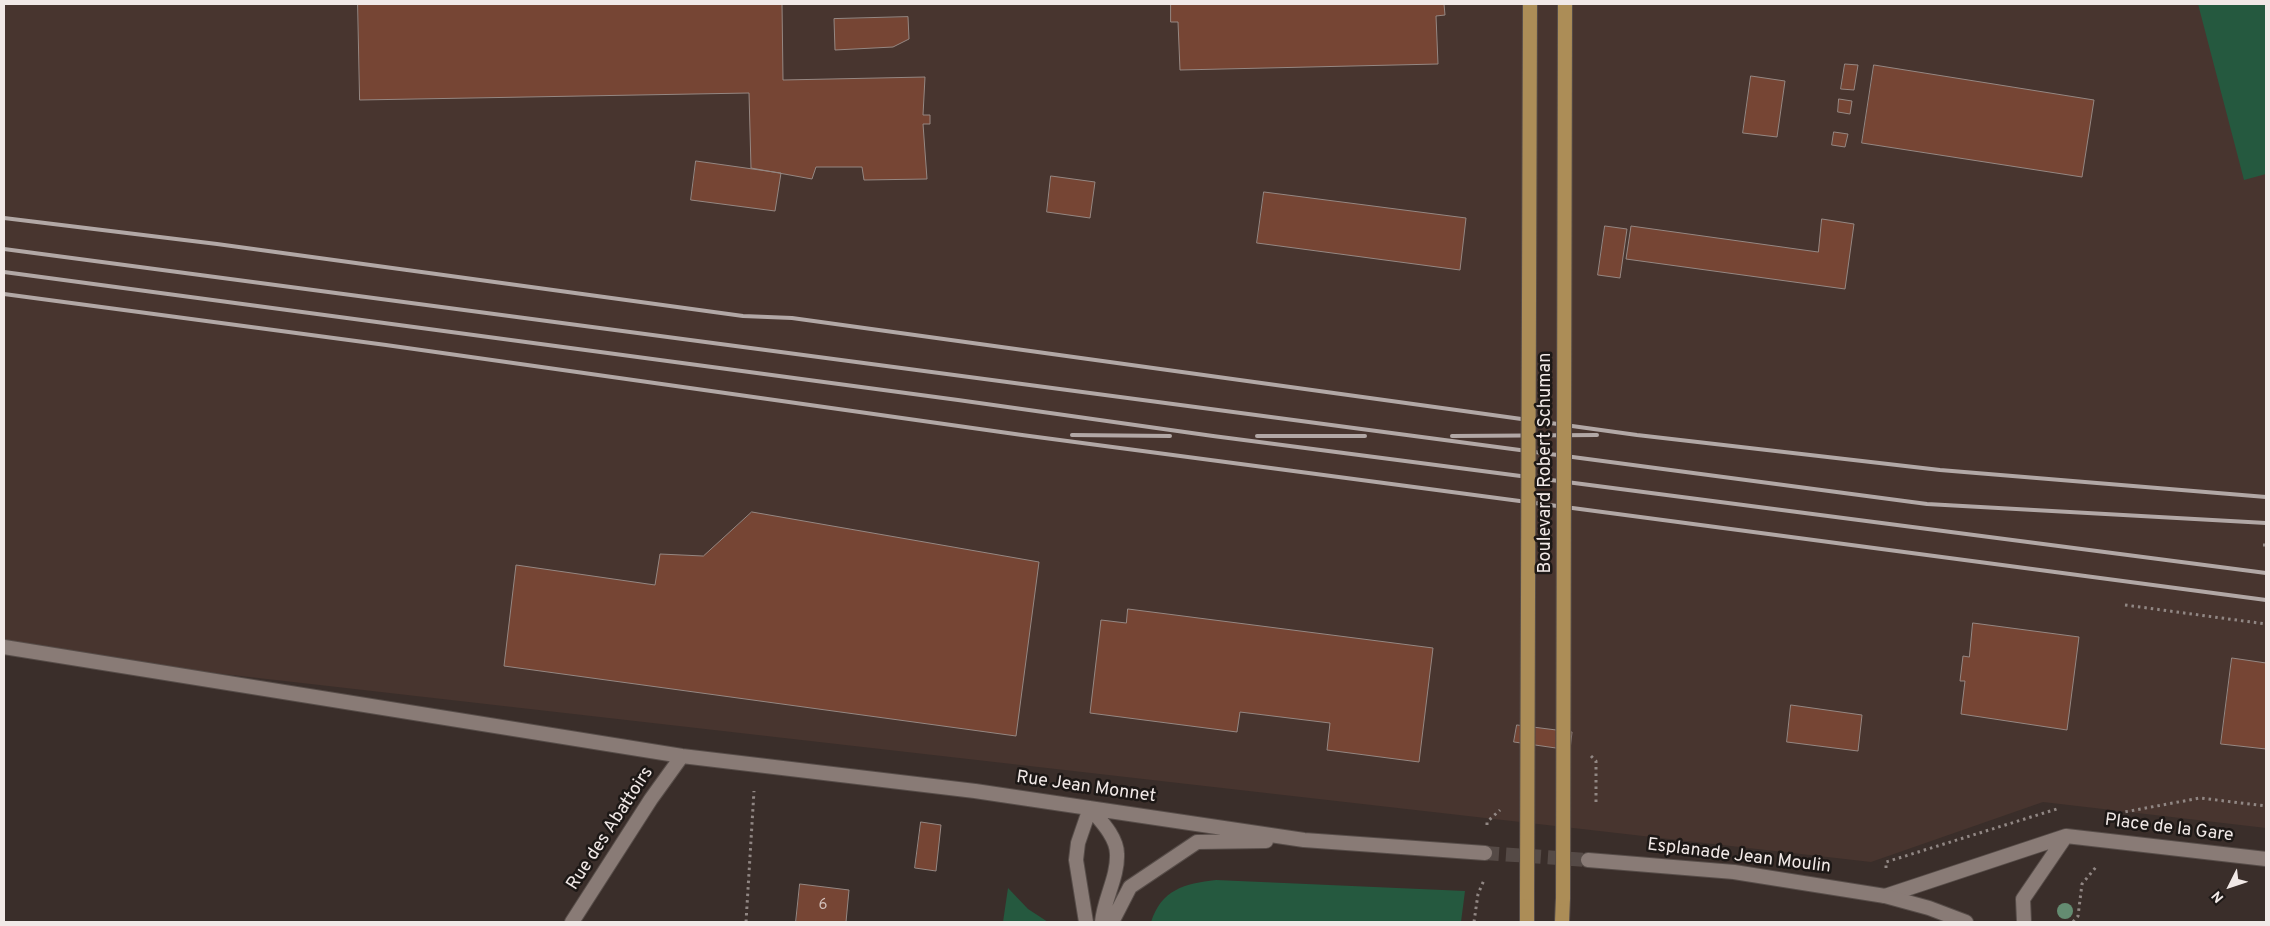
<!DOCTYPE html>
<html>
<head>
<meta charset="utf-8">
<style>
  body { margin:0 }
  #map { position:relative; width:2270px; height:926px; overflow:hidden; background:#3a2e2a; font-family:Overpass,sans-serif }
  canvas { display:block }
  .frame { position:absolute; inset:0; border:5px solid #f1e9e7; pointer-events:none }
  .north { position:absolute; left:2205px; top:861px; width:50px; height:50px; -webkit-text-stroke:4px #1d1816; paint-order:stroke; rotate:229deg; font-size:14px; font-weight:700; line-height:20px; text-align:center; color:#f1e9e7 }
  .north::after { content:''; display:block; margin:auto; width:18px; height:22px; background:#f1e9e7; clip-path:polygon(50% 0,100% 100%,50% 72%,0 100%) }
</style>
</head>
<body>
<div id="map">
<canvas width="2270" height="926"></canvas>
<div class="frame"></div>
<div class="north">N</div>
</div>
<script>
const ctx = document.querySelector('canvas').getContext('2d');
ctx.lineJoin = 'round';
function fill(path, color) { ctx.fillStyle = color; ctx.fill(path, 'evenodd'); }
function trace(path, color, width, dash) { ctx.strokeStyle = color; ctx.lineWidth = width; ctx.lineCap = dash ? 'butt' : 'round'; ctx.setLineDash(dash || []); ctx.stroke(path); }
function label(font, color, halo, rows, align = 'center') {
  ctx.font = font + ' Overpass,sans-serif'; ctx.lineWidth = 5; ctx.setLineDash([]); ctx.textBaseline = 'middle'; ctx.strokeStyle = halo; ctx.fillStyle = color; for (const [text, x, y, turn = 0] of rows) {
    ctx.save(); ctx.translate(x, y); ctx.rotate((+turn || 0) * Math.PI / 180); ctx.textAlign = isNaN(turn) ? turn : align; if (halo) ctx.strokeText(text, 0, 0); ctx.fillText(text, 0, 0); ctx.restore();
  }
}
const built = new Path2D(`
  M4 4H2266V828L2043 802 1871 862 4 649Z`);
const green = new Path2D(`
  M2198 4H2266V174L2244 180Z
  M1216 880 1465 891 1461 922H1151C1162 889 1184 884 1216 880Z
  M1008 888 1028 909 1048 922H1003Z`);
const building = new Path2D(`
  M358 4H782L783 80 925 77 923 115H930V124H923L927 179 864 180 862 167H816L812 179 751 168 749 93 360 100Z
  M1171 4H1444L1445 15 1436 16 1438 64 1180 70 1178 22H1171Z
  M908 17 909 39 893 47 835 50 834 19Z
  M1845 64 1858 65 1854 90 1841 89Z
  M1874 65 2094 100 2082 177 1862 143Z
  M1751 76 1785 81 1777 137 1743 133Z
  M1839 99 1852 101 1850 114 1838 112Z
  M1834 132 1848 134 1845 147 1832 145Z
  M696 161 781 173 775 211 691 200Z
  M1051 176 1095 182 1090 218 1047 212Z
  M1264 192 1466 218 1460 270 1257 243Z
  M1822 219 1854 224 1845 289 1626 259 1631 226 1818 252Z
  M1605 226 1627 229 1620 278 1598 275Z
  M752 512 1039 562 1016 736 504 666 516 565 655 585 660 554 703 556Z
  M1128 609 1433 648 1419 762 1327 750 1330 723 1240 712 1237 732 1090 713 1101 620 1126 623Z
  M1973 623 2079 637 2067 730 1961 714 1965 681H1960L1963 656 1969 657Z
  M2232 658 2266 663V749L2221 744Z
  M1791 705 1862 715 1858 751 1787 742Z
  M1517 725 1572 732 1570 750 1514 742Z
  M921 822 941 825 936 871 915 868Z
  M800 884 849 890 846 922H796Z`);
const minorTunnel = new Path2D(`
  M1485 853 1588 860`);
const path = new Path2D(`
  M2263 545H2266
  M2125 605 2266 624
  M1591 756 1596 761V806
  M2119 813 2200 798 2266 806
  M1487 825V822L1500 810
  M1886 868V862L2060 808
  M746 922 754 791
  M1474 922 1478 894 1484 880
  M2073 922 2078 916 2082 884 2096 867`);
const service = new Path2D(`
  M1885 896 2066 836 2266 859
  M2024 922 2023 899 2066 836`);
const minor = new Path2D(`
  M4 647 682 756 975 791 1304 840 1485 853
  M1090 808C1100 820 1117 837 1117 854 1118 877 1104 899 1102 922
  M1588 860 1734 872 1885 896 1929 908 1966 922
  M572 922 651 799 682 756
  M1086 922 1076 860 1078 843 1090 808
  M1112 922 1130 887 1197 842 1266 841`);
const primary = new Path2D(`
  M1527 893V922
  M1562 922 1563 898`);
const rail = new Path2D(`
  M4 218 217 244 743 316 792 318 1637 435 1940 470 2266 497
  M4 249 1927 504 2266 523
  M4 272 958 400 1213 436 2266 573
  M4 294 386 345 1022 435 2266 600
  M1072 435 1170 436
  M1257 436H1365
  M1452 436 1597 435`);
const primaryBridge = new Path2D(`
  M1527 893 1530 4
  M1563 898 1565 4`);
const trees = [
  [2065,911]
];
const numberNames = [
  ["6",823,906]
];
const streetNames = [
  ["Boulevard Robert Schuman",1546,463,-90],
  ["Rue Jean Monnet",1086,788,8],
  ["Rue des Abattoirs",611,829,-57],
  ["Place de la Gare",2169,829,7],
  ["Esplanade Jean Moulin",1739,857,7]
];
fill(built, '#48352f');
fill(green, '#25593f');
fill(building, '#764534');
trace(building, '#958782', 1);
trace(minorTunnel, '#554a46', 14, [14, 7]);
trace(service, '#574d49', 16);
trace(minor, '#574d49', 16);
trace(primary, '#574d49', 16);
trace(path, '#918784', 3, [2.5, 4]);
trace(service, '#897b76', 14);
trace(minor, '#897b76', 14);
trace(primary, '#ac8d57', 14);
trace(rail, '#b2a8a6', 4);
trace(primaryBridge, '#574d49', 16, []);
trace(primaryBridge, '#ac8d57', 14);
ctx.fillStyle = '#648c71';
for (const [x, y] of trees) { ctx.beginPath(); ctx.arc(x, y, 8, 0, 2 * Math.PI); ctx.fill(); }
label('15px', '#d2c0ba', null, numberNames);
label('18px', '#f1e9e7', '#1d1816', streetNames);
</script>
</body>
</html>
